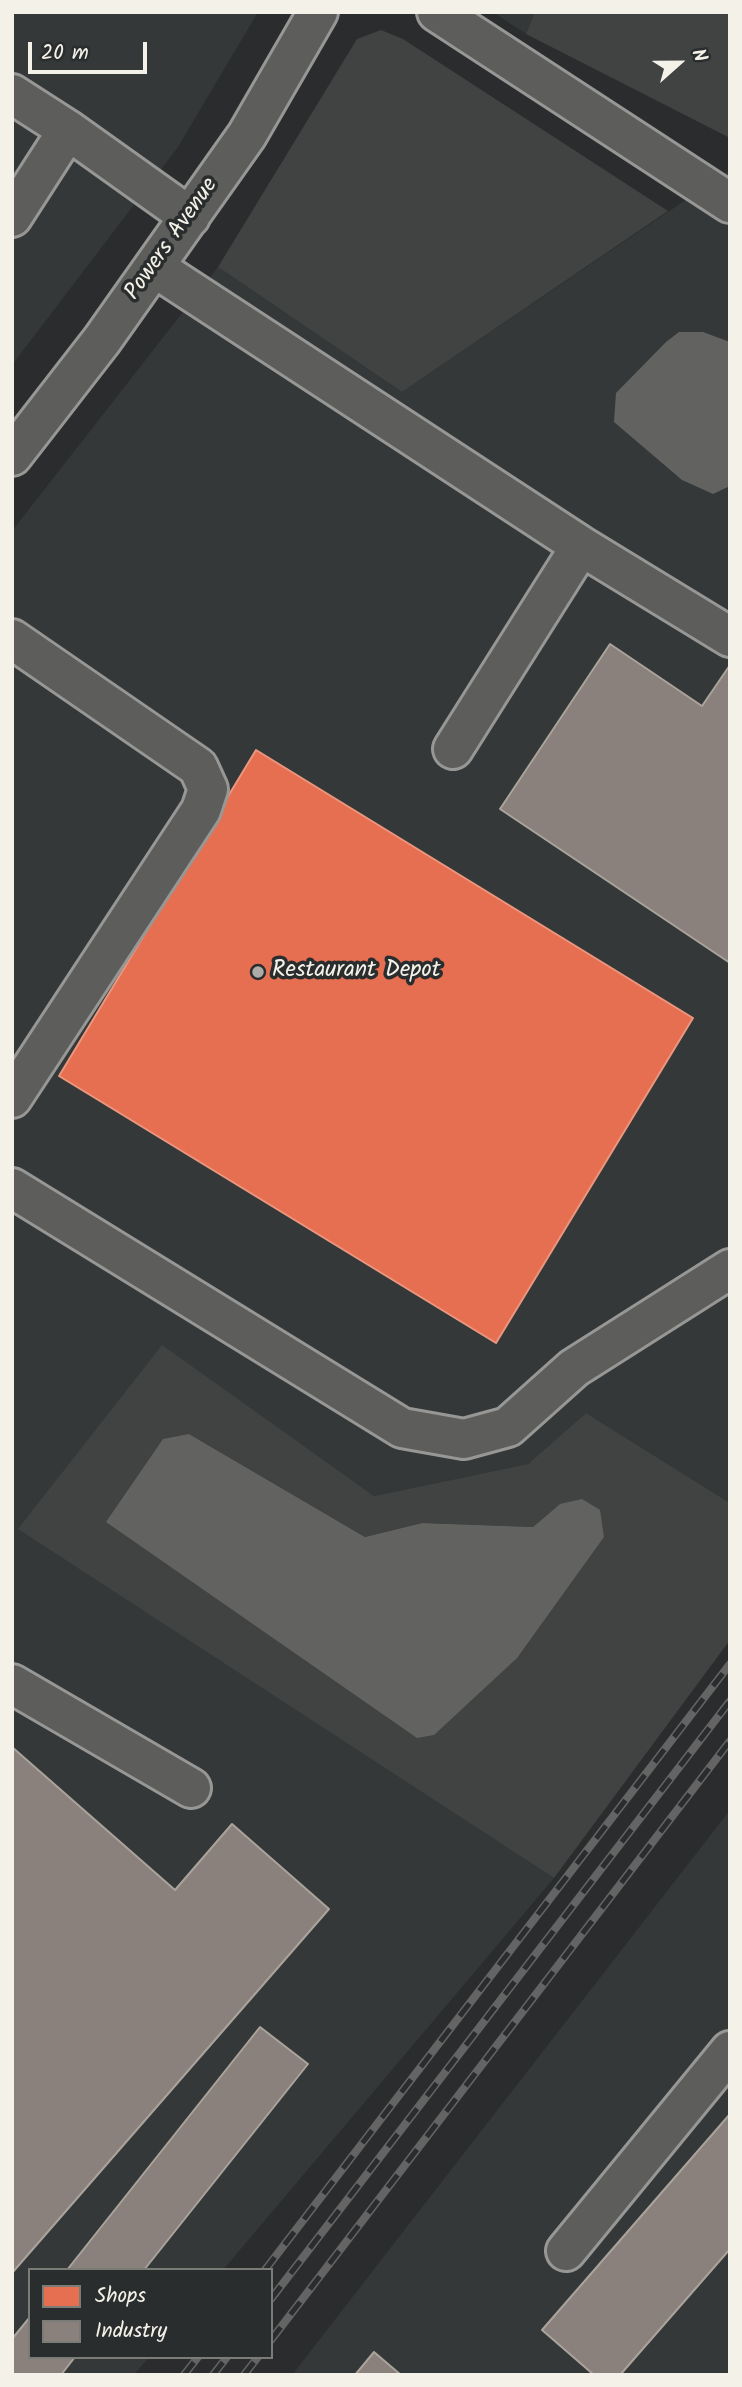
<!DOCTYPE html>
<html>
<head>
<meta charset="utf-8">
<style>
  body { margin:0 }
  #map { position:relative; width:742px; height:2387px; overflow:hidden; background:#2b2c2d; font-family:Kalam,sans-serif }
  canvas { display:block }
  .frame { position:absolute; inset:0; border:14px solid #f4f1e8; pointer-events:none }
  .legend { position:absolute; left:28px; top:2268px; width:245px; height:91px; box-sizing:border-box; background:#2a2d2e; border:2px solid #7b7b78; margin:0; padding:9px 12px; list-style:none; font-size:21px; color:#f4f1e8 }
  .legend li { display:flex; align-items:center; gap:14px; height:35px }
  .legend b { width:35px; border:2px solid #7b7b78 }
  .north { position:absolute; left:644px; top:28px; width:70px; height:70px; -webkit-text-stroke:5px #2a2d2e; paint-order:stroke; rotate:69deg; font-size:19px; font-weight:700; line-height:28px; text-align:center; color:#f4f1e8 }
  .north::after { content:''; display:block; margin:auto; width:24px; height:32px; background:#f4f1e8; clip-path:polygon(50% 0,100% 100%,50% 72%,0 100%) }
  .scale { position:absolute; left:28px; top:42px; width:119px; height:32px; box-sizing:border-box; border:4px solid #f4f1e8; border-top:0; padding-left:9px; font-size:21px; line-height:24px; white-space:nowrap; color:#f4f1e8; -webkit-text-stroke:5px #2a2d2e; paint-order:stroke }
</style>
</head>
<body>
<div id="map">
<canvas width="742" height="2387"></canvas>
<div class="frame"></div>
<ul class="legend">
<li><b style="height:19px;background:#e76f51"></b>Shops</li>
<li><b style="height:19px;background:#8a817c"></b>Industry</li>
</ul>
<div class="north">N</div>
<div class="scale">20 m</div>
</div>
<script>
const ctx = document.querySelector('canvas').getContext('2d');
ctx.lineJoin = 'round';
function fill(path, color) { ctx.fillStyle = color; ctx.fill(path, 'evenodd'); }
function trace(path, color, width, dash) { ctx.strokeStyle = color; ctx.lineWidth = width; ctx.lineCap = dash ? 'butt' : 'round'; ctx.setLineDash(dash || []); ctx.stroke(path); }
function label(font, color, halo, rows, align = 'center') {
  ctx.font = font + ' Kalam,sans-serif'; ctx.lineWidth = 7; ctx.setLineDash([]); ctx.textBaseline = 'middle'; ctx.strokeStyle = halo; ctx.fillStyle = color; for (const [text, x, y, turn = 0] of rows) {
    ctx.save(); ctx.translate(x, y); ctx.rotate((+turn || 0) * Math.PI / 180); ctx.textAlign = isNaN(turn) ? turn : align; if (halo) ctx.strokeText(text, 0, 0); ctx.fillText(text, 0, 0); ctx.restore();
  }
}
const built = new Path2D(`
  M12 12H258L178 147 12 365Z
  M493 12H535L526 34Z
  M730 170V1503L586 1413 528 1464 374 1496 162 1346 19 1529 554 1878 223 2270H30V2357H149L134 2375H12V531L218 267 402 392Z
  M730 1810V2375H292Z`);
const green = new Path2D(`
  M535 12H730V138L526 34Z
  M381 30 403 39 668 211 402 392 218 267 357 39Z
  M162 1345 374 1496 528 1464 586 1413 730 1503V1640L554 1878 18 1529ZM189 1434 365 1537 422 1523 533 1527 560 1504 418 1738Z`);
const water = new Path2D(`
  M679 332H703L730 342V486L713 494 682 480 614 422 616 393 666 342Z
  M189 1434 365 1537 422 1523 533 1527 560 1504 582 1499 600 1510 604 1537 517 1658 434 1735 417 1738 106 1522 163 1439Z`);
const shops = new Path2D(`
  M256 750 693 1018 496 1343 59 1076Z`);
const industry = new Path2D(`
  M610 644 702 706 730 665V963L500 809Z
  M12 1747 175 1890 232 1824 329 1909 12 2273Z
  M260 2027 308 2064 144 2270H67Z
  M730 2114V2249L620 2375H594L542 2330Z
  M30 2317V2357H75L61 2375H12V2339Z
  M374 2352 401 2375H355Z`);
const minor = new Path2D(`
  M437 12 730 203
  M12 94 68 130
  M12 217 68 130 190 217
  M154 267 581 546 730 637
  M12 456 102 340 247 135 318 12
  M12 639 198 767 208 789 201 810 12 1098
  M453 749 581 546
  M12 1188 402 1428 464 1439 508 1427 574 1368 730 1269
  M12 1684 191 1788
  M566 2251 730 2051`);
const rail = new Path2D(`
  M265 2270 730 1664
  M271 2299 730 1701
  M271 2340 730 1741
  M184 2375 198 2357
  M213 2375 227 2357
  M244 2375 258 2357`);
const markers = [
  [258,972,7,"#aeaca7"]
];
const streetNames = [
  ["Powers Avenue",173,240,-55]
];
const poiNames = [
  ["Restaurant Depot",272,972]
];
fill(built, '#353838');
fill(green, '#414242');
fill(water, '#626361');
fill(shops, '#e76f51');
trace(shops, '#eb967e', 2);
fill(industry, '#8a817c');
trace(industry, '#aaa39c', 2);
trace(minor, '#979796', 44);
trace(minor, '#5d5d5c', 38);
trace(rail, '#646464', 8);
trace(rail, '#2a2d2e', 5, [16]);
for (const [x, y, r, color] of markers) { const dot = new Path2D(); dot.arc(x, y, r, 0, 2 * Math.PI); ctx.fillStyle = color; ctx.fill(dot); trace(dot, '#2a2d2e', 2.5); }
label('23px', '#f4f1e8', '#2a2d2e', streetNames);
label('23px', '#f4f1e8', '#2a2d2e', poiNames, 'left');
</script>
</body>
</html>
